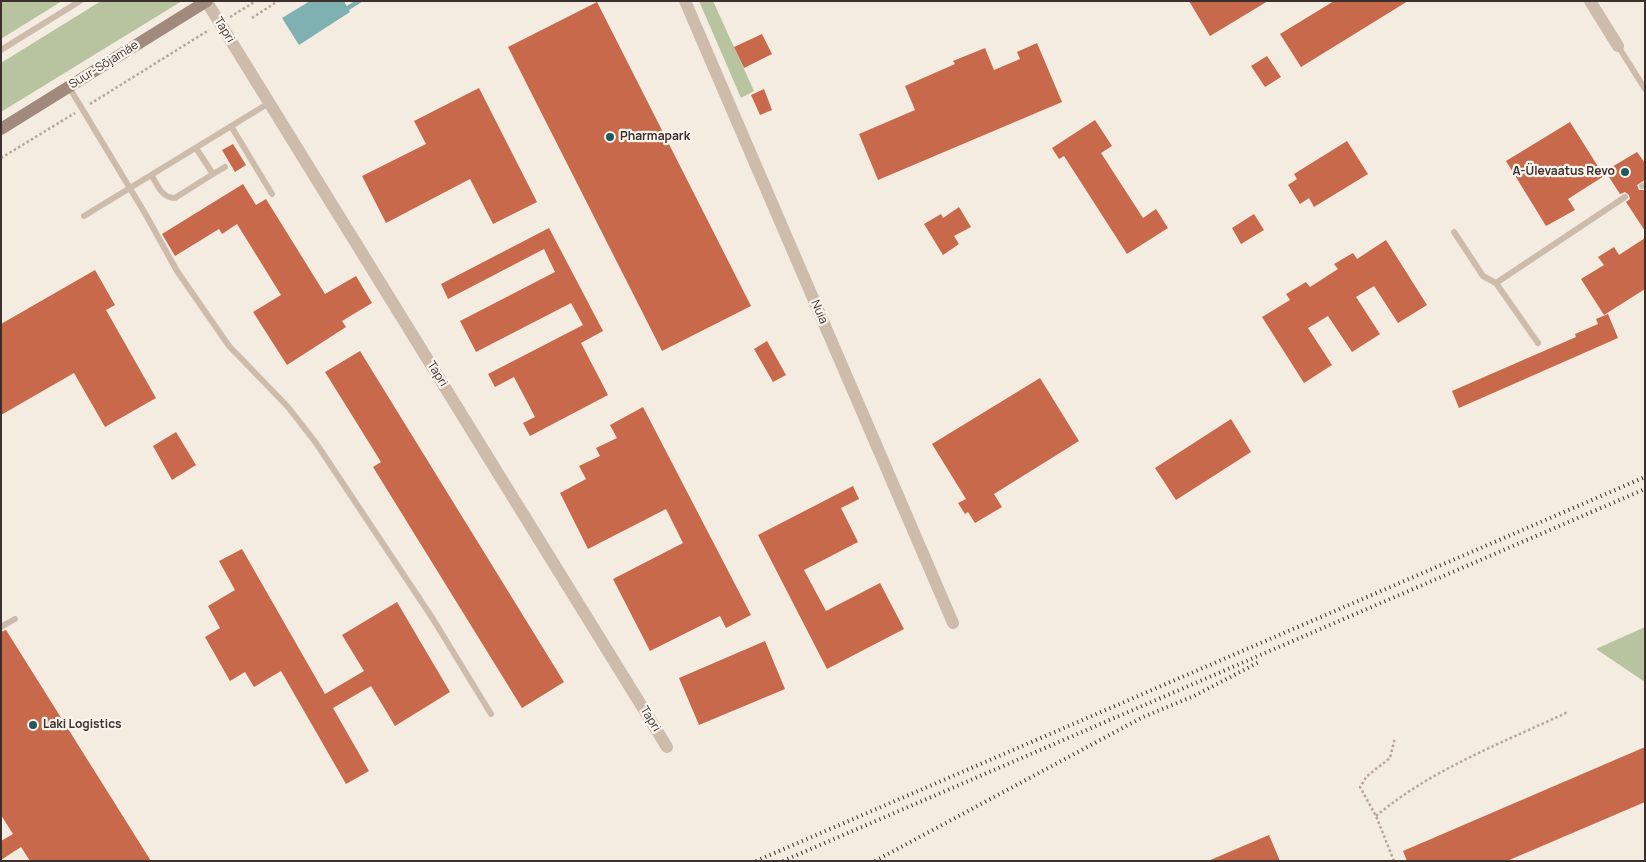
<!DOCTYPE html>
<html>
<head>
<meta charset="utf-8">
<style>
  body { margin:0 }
  #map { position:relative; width:1646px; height:862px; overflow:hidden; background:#f4ebe1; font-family:Manrope,sans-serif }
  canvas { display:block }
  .frame { position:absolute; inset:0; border:2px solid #3b302b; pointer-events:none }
</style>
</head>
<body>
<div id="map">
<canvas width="1646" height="862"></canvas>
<div class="frame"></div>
</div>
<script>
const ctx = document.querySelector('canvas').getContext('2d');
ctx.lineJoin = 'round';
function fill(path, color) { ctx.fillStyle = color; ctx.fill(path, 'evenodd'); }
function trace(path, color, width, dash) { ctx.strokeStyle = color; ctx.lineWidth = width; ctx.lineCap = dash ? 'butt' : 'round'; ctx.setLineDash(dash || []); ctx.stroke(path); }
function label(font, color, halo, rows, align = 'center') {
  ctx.font = font + ' Manrope,sans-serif'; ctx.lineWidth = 4.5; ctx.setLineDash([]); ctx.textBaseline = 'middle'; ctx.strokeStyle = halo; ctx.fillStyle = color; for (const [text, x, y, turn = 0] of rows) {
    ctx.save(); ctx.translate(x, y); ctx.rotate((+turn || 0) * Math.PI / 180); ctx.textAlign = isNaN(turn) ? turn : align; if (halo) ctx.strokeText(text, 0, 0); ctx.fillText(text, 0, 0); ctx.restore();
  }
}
const green = new Path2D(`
  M1 1H62L1 39Z
  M101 1H182L1 112V63Z
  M699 1H713L754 91 741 98Z
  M1645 627V682L1596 649Z`);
const water = new Path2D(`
  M310 1H344L350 12 299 45 282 18Z`);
const stream = new Path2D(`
  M348 8 359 1`);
const building = new Path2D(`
  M1189 1H1268L1210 36Z
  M1334 1H1408L1301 67 1280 34Z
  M597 2 751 306 662 351 508 47Z
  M762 34 772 54 744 68 734 47Z
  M1037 43 1062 102 878 180 859 134 915 110 905 86 955 64 953 61 985 48 994 70 1020 59 1017 52Z
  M1267 56 1281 77 1265 87 1251 66Z
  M479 88 537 202 493 224 470 179 386 223 362 176 426 144 414 121Z
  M764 89 772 110 760 115 751 95Z
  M1095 120 1112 146 1101 153 1143 218 1156 209 1168 228 1127 254 1064 156 1059 159 1052 148Z
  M1570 122 1604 176 1568 199 1575 210 1546 226 1506 161Z
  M1347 141 1368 174 1314 207 1309 198 1300 204 1288 185 1297 179 1294 174Z
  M233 144 246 165 235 172 222 150Z
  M1637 152 1645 163V180L1637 185 1639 190H1645V231L1626 202 1630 199 1629 195 1625 192 1620 194 1605 171Z
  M243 184 256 205 266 199 325 294 356 276 372 303 342 321 346 327 287 365 253 312 281 295 237 224 222 234 219 229 175 256 162 234Z
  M959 207 971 227 954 236 959 244 943 255 924 224 941 214 943 218Z
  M1254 214 1264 230 1241 244 1232 228Z
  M549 228 603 331 581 343 608 395 530 436 523 423 535 417 514 377 495 387 488 374 583 325 571 303 476 352 460 321 555 272 544 249 448 299 441 284Z
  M1645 238V289L1604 315 1581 279 1604 265 1598 257 1614 247 1619 255Z
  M1386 240 1427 305 1398 323 1374 286 1356 297 1380 334 1352 352 1328 316 1308 328 1332 365 1304 383 1262 317 1290 300 1286 294 1306 282 1310 287 1338 269 1334 264 1353 253 1357 259Z
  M95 270 115 305 106 310 156 398 105 427 74 373 1 415V324Z
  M1608 314 1618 338 1459 408 1452 391 1576 337 1575 334 1598 324 1596 319Z
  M767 341 786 375 773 382 754 349Z
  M360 351 564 682 522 708 373 467 381 462 325 372Z
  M1040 378 1079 441 994 494 1002 507 975 523 968 512 965 514 958 503 966 499 932 444Z
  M643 407 751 615 726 628 720 616 650 651 613 579 683 543 666 509 588 549 560 493 586 479 579 466 600 456 596 448 617 438 610 425Z
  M1231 419 1251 452 1176 500 1155 468Z
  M176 432 196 465 172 480 153 446Z
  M853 486 859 499 841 508 858 542 804 570 826 611 880 583 904 629 827 669 758 535Z
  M242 549 325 694 364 671 342 635 397 602 450 692 395 726 371 686 333 708 369 771 346 784 281 671 254 687 245 672 230 681 205 637 220 628 208 606 235 590 219 561Z
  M6 630 151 861H30L21 847 1 860V841L13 834 1 815V632Z
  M765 641 785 689 699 725 679 678Z
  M1645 747V802L1507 861H1407L1403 851Z
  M1269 835 1280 861H1208Z`);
const path = new Path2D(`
  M230 17 256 1
  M252 18 278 1
  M90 104 209 30
  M1 158 75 113
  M1376 816C1432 769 1502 743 1568 712
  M1394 861 1376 816 1360 787 1367 776 1390 758 1395 738`);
const lane = new Path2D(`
  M1618 46 1645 89
  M1 50 80 1
  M69 87 146 215 177 271 229 346 288 407 316 443 433 619 491 714
  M231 126 272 194
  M213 174 225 167
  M152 176C158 186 162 198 175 198L213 174 196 148
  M1642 186 1645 185
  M84 216 269 103
  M1454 232 1483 276 1496 283
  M1538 343 1496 283 1625 197
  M1 627 15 619`);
const street = new Path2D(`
  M685 1 953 623
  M1590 1 1618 46
  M207 2 667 747`);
const secondary = new Path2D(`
  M1 129 207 1`);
const rail = new Path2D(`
  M756 861 1645 477
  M783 861 1645 489
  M875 861 1143 717 1194 696 1259 662`);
const markers = [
  [610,137,5,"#1f5a5e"],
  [1625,172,5,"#1f5a5e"],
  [33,725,5,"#1f5a5e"]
];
const streetNames = [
  ["Tapri",224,30,58],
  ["Suur-Sõjamäe",104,65,-32],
  ["Nuia",819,312,67],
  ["Tapri",437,374,58],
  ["Tapri",650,719,58]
];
const poiNames = [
  ["Pharmapark",620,137],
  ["A-Ülevaatus Revo",1615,172,"right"],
  ["Laki Logistics",43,725]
];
fill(green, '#b8c4a0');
fill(water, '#7fb0b2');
trace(stream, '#7fb0b2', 4.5);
fill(building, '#c8694b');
trace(path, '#b9a596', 2.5, [2.5, 2.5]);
trace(lane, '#cdbbac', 6);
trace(street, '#cdbbac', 12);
trace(secondary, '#a18a7d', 12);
trace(rail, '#3b302b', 4, [1, 4]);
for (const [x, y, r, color] of markers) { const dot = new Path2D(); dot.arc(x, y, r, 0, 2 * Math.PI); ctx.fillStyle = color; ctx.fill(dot); trace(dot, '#fbf5ee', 2); }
label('12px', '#3b302b', '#fbf5ee', streetNames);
label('bold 12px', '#3b302b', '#fbf5ee', poiNames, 'left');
</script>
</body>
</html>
